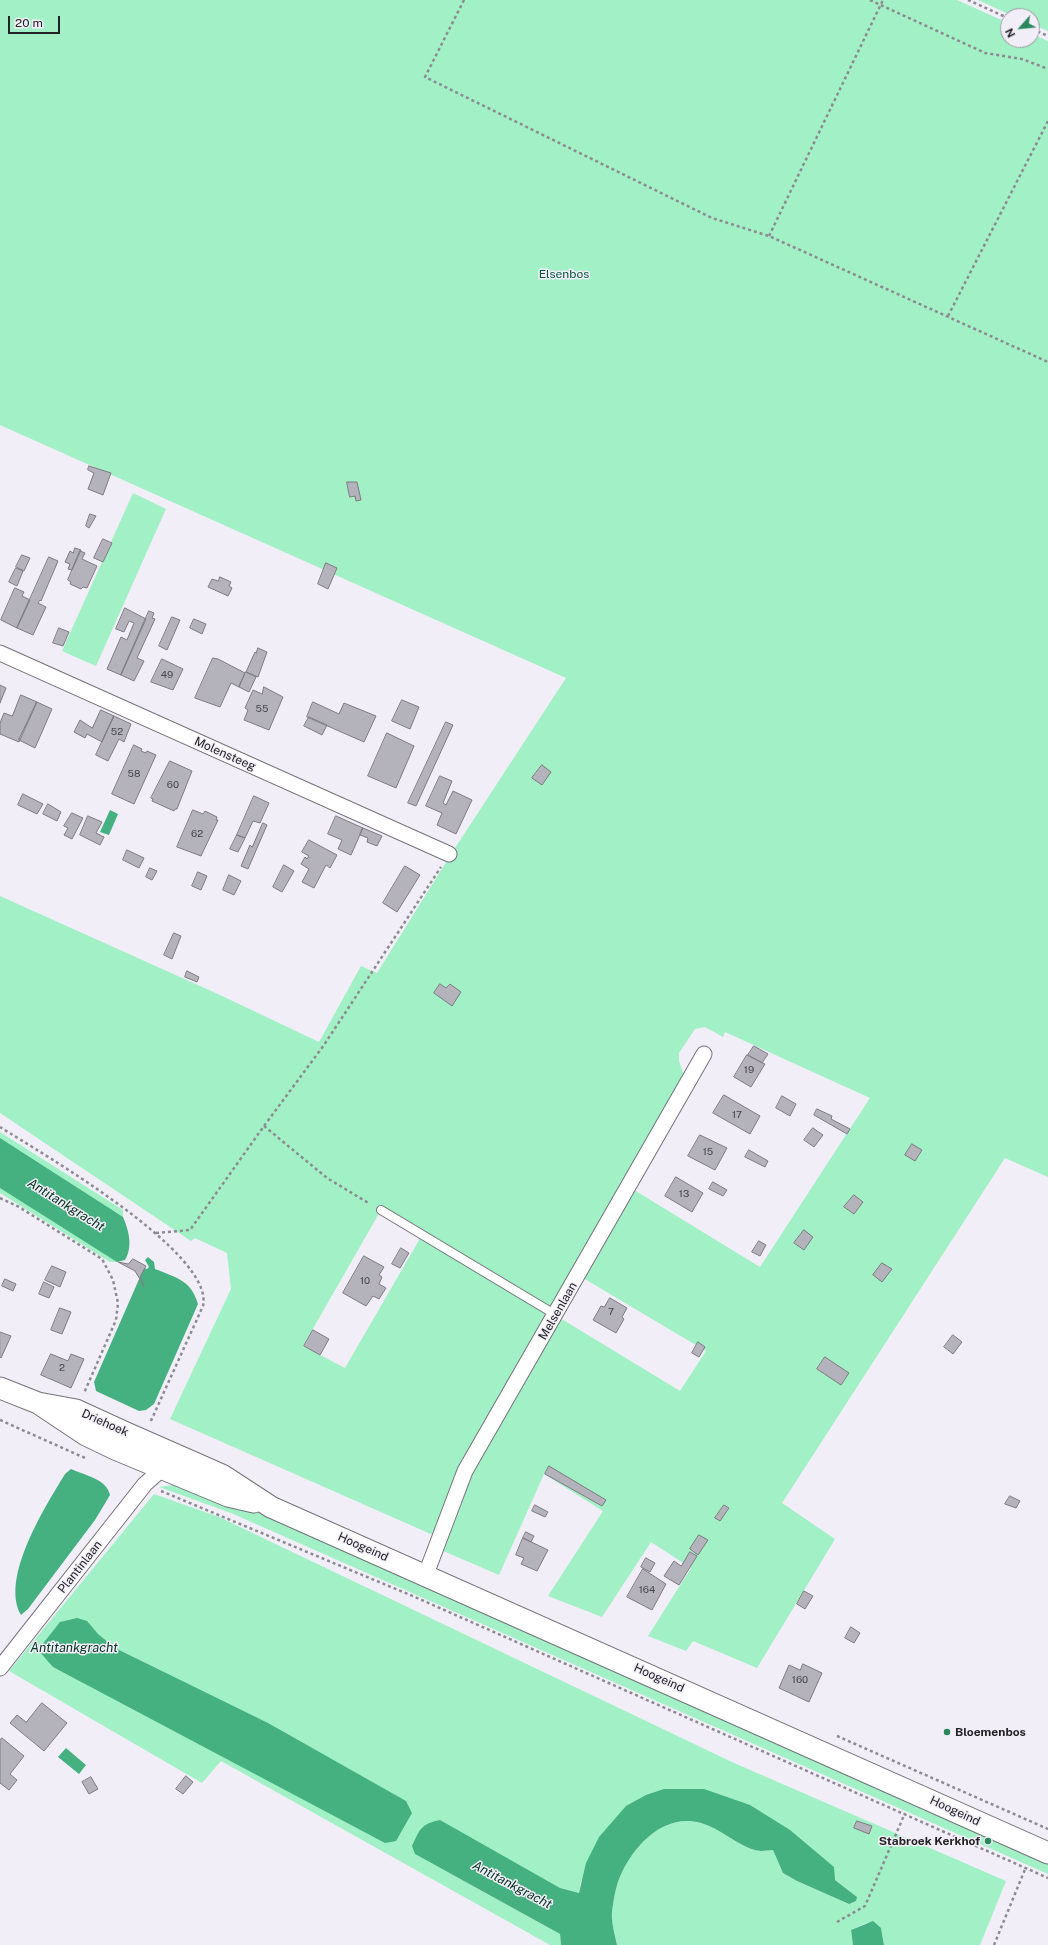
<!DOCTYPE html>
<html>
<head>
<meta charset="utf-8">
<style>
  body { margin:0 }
  #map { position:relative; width:1048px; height:1945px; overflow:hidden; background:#f1eef7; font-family:"Public Sans",sans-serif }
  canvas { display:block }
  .north { position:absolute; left:1000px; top:8px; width:40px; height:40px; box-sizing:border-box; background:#f1eef7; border:1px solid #9f9ca3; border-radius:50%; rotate:243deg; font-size:11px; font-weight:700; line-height:16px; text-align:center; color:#232225 }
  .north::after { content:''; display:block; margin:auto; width:14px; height:18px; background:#2a875e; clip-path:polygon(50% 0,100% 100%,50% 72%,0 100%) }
  .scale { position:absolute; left:8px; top:16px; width:52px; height:18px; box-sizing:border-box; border:2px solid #232225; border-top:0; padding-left:5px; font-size:12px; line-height:14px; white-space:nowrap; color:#232225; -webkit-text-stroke:3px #f1eef7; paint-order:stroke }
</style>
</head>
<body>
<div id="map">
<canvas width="1048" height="1945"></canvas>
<div class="north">N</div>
<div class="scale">20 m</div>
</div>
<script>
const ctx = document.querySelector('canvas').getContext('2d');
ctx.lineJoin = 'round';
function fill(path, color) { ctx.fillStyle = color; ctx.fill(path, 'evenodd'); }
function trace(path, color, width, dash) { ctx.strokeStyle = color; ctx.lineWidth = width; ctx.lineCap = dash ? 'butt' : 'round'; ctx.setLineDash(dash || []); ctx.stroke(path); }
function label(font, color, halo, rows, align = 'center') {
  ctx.font = font + ' "Public Sans",sans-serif'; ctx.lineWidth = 3; ctx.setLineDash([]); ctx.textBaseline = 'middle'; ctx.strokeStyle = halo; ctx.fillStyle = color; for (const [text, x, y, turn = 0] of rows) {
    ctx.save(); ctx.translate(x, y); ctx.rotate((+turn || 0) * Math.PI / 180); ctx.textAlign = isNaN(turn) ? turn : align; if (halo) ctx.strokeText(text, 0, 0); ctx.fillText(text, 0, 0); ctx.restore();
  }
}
const green = new Path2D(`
  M0 0H957L1008 23V40H1032V34L1048 41V1177L1005 1158 782 1503 835 1539 757 1668 693 1641 686 1651 648 1636 691 1568 651 1542 602 1617 548 1596 603 1511 544 1474 499 1575 441 1550 465 1483 560 1318 680 1391 706 1351 583 1278 634 1190 760 1267 870 1098 725 1032 723 1037 705 1027 695 1029 679 1053V1061L684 1076 624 1184 455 1476 433 1535 170 1419 231 1289 227 1253 195 1238 191 1241 0 1113V896L220 995 319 1042 361 966 377 973 455 848 566 678 0 425ZM381 1210 422 1235 345 1368 303 1346Z
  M978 0H1048V31L1032 24V16H1013Z
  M133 493 166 509 96 666 62 651Z
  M0 1132 123 1210V1217H117L0 1143Z
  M0 1183 114 1254 117 1262H110L0 1193Z
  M180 1484 260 1513 1048 1864V1874L231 1513 159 1487Z
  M154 1494 219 1517 734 1763 1006 1881 980 1945H884L881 1928 866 1923 851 1930 853 1945H617C615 1935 611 1922 612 1912 613 1903 615 1891 618 1882 630 1849 662 1812 701 1823 720 1828 738 1846 755 1850 760 1852 768 1850 773 1850L783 1873 797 1881 849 1904 851 1892 835 1880 833 1874 704 1789 581 1881 579 1893 415 1854 560 1934 561 1945H550L221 1761 202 1783 9 1671Z`);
const water = new Path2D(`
  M110 810 118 814 109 835 100 832Z
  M0 1138 123 1217C129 1231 133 1247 125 1260L117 1262 0 1188Z
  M148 1257 154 1262 155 1269C177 1278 191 1280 198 1304L154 1404 146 1410 139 1411 96 1391 94 1382 140 1277 144 1268 147 1269 149 1267 145 1260Z
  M71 1469C84 1475 107 1479 110 1495L95 1520 28 1609 21 1615C0 1578 45 1507 65 1474Z
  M77 1618 87 1621 98 1634 115 1648 268 1723 406 1801 412 1813 396 1841 385 1843 53 1667 38 1650 60 1622Z
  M66 1748 86 1765 79 1774 58 1757Z
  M664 1789H704L750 1805 790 1830 834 1867 835 1880 857 1897 856 1901 849 1904 797 1881 783 1873 773 1850C768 1850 760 1852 755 1850 738 1846 720 1828 701 1823 662 1812 630 1849 618 1882 615 1891 613 1903 612 1912 611 1922 615 1935 617 1945H561L560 1934 415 1854 412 1846C420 1829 421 1824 440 1820L560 1888 579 1893 586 1863 599 1837 626 1806 646 1795Z
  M873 1921 881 1928 884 1945H853L851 1930Z`);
const building = new Path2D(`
  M89 466 111 473 103 495 88 489 94 473 88 470Z
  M347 482H357L361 500 356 501 355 496 350 497Z
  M90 514 96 516 89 528 86 526Z
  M103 539 112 543 103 562 94 558Z
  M75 548 81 550 72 570 68 569 70 564 65 562 70 551 73 553Z
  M80 551 85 553 82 559 97 566 87 588 83 587 81 589 70 584 71 582 68 580Z
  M22 555 30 558 24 571 16 567Z
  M49 557 58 561 41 601 40 600 38 603 46 607 33 635 17 628Z
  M326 563 337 568 328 589 318 584Z
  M16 568 23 571 17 586 9 582Z
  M220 577 231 582 229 586 232 588 228 596 208 587 212 579 218 581Z
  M15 588 24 592 22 596 30 600 17 628 1 620Z
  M125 608 146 619 121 675 107 669 121 637 127 640 134 623 129 621 124 632 116 629Z
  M149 611 154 613 152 618 155 619 137 658 144 661 134 681 121 675Z
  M172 617 180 620 167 650 159 646Z
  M194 619 206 624 202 634 190 628Z
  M59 628 69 632 63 646 53 643Z
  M258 648 267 652 258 677 246 672 255 652 256 653Z
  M213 658 218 659 245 673 239 687 231 683 220 707 195 698Z
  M162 659 183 669 173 690 151 682Z
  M246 672 256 677 249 692 239 687Z
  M0 685 6 688 0 703Z
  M264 687 283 697 269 730 244 720 248 710 245 708 253 690 262 694Z
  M21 695 37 702 19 742 0 734V723L4 713 12 716Z
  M402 700 419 707 410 729 392 721Z
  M37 702 52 709 35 748 19 740Z
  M313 702 339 714 344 703 376 716 364 742 307 717Z
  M101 710 114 716 102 742 87 734 85 738 74 732 80 720 92 728Z
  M114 716 131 724 124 742 119 739 108 761 96 755Z
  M309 717 327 725 322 735 304 726Z
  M446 722 453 725 416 806 408 803Z
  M387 733 414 746 396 788 368 776Z
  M134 745 142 749 141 751 146 753 147 751 156 755 134 804 112 794Z
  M170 761 192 771 177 809H175L174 811 152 801 153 799 151 798Z
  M542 765 551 772 542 785 532 778Z
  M440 776 452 781 443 803 446 805 453 791 472 800 456 834 437 825 442 813 426 806Z
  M23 794 43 804 37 814 18 805Z
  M254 796 269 803 260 823 253 821 245 838 237 835Z
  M48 804 61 812 57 821 43 814Z
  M193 810 203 814 205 811 217 817 216 820H218L201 856 177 847Z
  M72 813 83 818 72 839 64 835 68 828 64 826Z
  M88 816 102 822 96 833 104 837 100 845 80 835Z
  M336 816 363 828 351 855 338 849 342 840 328 834Z
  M263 823 267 825 248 869 241 866 250 845 252 847Z
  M363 828 382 836 377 846 367 842 368 838 360 835Z
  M237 835 245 838 238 852 230 849Z
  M309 840 337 855 330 868 326 865 314 888 302 882 309 869 301 864 305 857 307 859 309 856 302 852Z
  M127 850 144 858 139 868 123 860Z
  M284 865 294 871 282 892 273 887Z
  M405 866 420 875 397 912 383 903Z
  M150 868 157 871 152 880 146 877Z
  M198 872 207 876 201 890 192 886Z
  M229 875 241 881 234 895 223 890Z
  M174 933 181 936 172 959 164 955Z
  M187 971 199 977 197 982 185 977Z
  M440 984 446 988 450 984 461 992 452 1006 434 993Z
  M754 1046 768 1054 762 1063 748 1055Z
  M747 1055 765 1064 751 1087 734 1077Z
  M724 1095 760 1116 750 1134 713 1113Z
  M782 1096 796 1104 790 1116 776 1108Z
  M817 1109 832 1116 831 1119 850 1129 847 1134 814 1115Z
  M813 1128 823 1135 814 1147 804 1140Z
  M700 1135 727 1148 715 1170 688 1156Z
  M912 1144 922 1150 915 1161 905 1155Z
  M749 1150 768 1161 765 1167 745 1157Z
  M676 1177 703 1193 692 1212 665 1196Z
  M713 1182 727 1190 723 1196 709 1189Z
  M854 1195 863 1202 854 1214 844 1207Z
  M804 1230 813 1237 804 1250 794 1243Z
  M759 1241 766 1245 760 1256 752 1252Z
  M401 1248 409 1253 400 1268 392 1264Z
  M364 1256 384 1267 379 1275 382 1277 379 1284 386 1288 379 1299 373 1296 366 1306 343 1293Z
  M133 1259 146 1266 140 1277 144 1286 135 1271 118 1262 128 1264Z
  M882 1263 892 1269 882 1282 873 1275Z
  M52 1266 66 1272 60 1287 45 1280Z
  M5 1279 16 1284 13 1291 2 1286Z
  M44 1282 54 1287 49 1298 39 1294Z
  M610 1298 627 1308 622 1317 624 1319 616 1333 593 1320 601 1306 604 1307Z
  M60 1308 71 1312 62 1334 51 1330Z
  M313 1330 329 1339 320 1355 304 1346Z
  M0 1332 11 1336 1 1358 0 1357Z
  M953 1335 962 1342 953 1354 944 1347Z
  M698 1342 705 1347 699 1357 692 1353Z
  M51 1354 68 1361 71 1354 84 1359 71 1388 41 1375Z
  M825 1357 849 1373 841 1385 817 1369Z
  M549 1466 606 1500 602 1506 545 1474Z
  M1010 1496 1020 1501 1016 1508 1005 1504Z
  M535 1505 548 1512 545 1517 532 1511Z
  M724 1505 729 1508 720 1521 715 1518Z
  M526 1532 534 1536 531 1542 523 1538Z
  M699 1535 708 1540 698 1555 690 1549Z
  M523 1538 548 1550 537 1571 521 1564 524 1558 516 1555Z
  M690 1552 697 1556 679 1585 664 1576 674 1561 681 1566Z
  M646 1558 655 1563 650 1572 641 1567Z
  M643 1569 666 1584 652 1610 627 1597Z
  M804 1591 813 1596 805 1609 797 1604Z
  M851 1627 860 1633 854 1643 845 1638Z
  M803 1664 822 1673 809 1702 779 1688 789 1665 800 1670Z
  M42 1703 67 1723 44 1751 10 1723 17 1715 26 1722Z
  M2 1738 24 1756 10 1774 17 1780 9 1790 0 1783V1741Z
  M186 1776 193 1782 183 1794 176 1789Z
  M91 1777 98 1789 89 1794 82 1782Z
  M857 1821 872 1826 869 1834 854 1828Z`);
const path = new Path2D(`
  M464 0 425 77 712 218 769 236 1048 362
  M870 0 985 53 1022 59 1048 69
  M968 0 1008 18
  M1032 29 1048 36
  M769 236 883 0
  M948 316 1048 121
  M264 1126 327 1178 370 1204
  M0 1127C41 1153 215 1253 203 1306L150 1423
  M0 1198 19 1207 102 1259 113 1280 118 1303 116 1320 84 1393
  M156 1233 190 1230 264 1126 324 1045 441 867
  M0 1420 85 1458
  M161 1491 415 1597 1048 1878
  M837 1736 1048 1829
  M837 1922 865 1906 905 1813
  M994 1945 1026 1867`);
const service = new Path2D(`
  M381 1210 556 1315`);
const minor = new Path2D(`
  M0 653 449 854
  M426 1574 465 1471 704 1054
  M0 1668 145 1484 162 1469 166 1462`);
const secondary = new Path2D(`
  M0 1388 38 1403 86 1435 115 1449 228 1496 254 1502
  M38 1403 76 1410 124 1432 222 1475 271 1507 1048 1853`);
const markers = [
  [947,1732,4,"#2a875e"],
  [988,1841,4,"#2a875e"]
];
const numberNames = [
  ["49",167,675],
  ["55",262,709],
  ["52",117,732],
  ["58",134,774],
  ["60",173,785],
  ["62",197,834],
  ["19",749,1070],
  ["17",737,1115],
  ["15",708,1152],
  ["13",684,1194],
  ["10",365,1281],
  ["7",611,1312],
  ["2",62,1368],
  ["164",647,1590],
  ["160",800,1680]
];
const parkNames = [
  ["Elsenbos",564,274]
];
const streetNames = [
  ["Molensteeg",225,754,24],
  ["Melsenlaan",558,1311,-60],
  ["Driehoek",105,1423,24],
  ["Hoogeind",363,1547,24],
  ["Plantinlaan",80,1567,-52],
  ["Hoogeind",659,1678,24],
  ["Hoogeind",955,1811,25]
];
const poiNames = [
  ["Bloemenbos",955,1732],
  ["Stabroek Kerkhof",980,1841,"right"]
];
const waterNames = [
  ["Antitankgracht",66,1205,32],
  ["Antitankgracht",74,1648],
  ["Antitankgracht",512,1885,28]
];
fill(green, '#a1f0c6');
fill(water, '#46b180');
fill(building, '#b4b2ba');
trace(building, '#7e7b83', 1);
trace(service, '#75727a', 10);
trace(minor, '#75727a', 17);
trace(secondary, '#75727a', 23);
trace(path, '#8d8b91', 2.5, [3, 3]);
trace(service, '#fff', 8);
trace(minor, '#fff', 15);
trace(secondary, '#fff', 21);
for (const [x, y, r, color] of markers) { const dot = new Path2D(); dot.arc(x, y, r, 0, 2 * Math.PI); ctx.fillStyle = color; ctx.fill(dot); trace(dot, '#f1eef7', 1.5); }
label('10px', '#47464a', null, numberNames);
label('12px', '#005737', '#f1eef7', parkNames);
label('12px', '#232225', '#f1eef7', streetNames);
label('bold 12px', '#232225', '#f1eef7', poiNames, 'left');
label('italic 13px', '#063521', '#f1eef7', waterNames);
</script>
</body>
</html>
